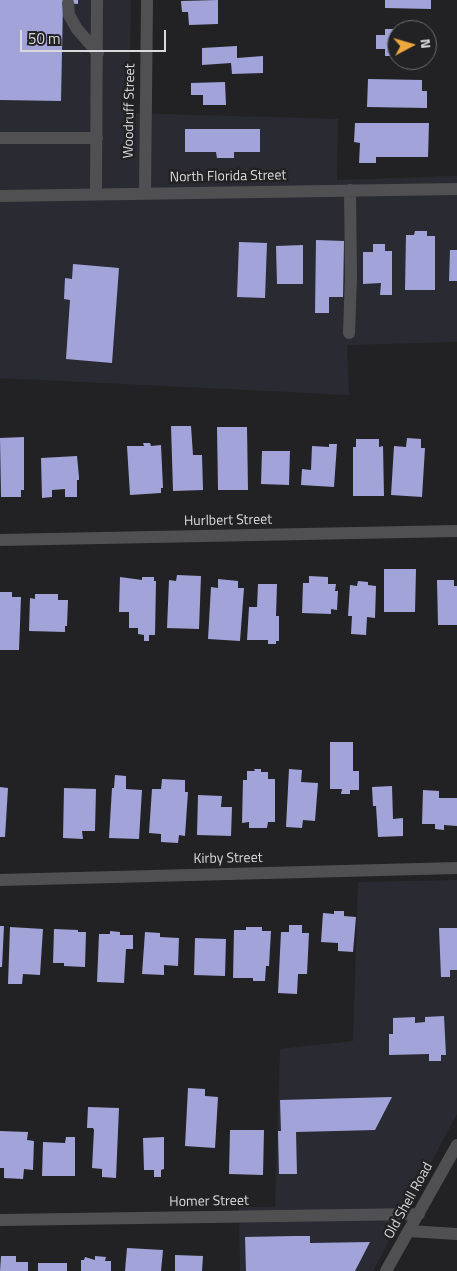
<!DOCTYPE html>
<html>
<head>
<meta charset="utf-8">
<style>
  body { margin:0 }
  #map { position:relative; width:457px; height:1271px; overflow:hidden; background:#222224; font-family:"Titillium Web",sans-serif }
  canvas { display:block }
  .north { position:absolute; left:387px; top:20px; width:50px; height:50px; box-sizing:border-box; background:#222224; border:1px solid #6c6c6e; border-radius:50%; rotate:84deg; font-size:14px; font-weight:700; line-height:20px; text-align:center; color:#dadadc }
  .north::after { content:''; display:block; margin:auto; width:18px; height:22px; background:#efa73d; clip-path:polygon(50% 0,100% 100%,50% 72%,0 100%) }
  .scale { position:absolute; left:20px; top:30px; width:146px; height:22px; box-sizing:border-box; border:2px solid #dadadc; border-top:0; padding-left:6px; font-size:15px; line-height:18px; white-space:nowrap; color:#dadadc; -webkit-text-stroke:4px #222224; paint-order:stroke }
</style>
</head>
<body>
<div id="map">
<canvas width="457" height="1271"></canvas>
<div class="north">N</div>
<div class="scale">50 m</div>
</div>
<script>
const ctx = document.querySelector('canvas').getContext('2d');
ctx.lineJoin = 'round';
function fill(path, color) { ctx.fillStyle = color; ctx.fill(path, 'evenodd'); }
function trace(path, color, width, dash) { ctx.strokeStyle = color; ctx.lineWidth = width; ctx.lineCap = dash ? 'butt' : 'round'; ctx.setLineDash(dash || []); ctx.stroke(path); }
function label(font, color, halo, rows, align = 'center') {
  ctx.font = font + ' "Titillium Web",sans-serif'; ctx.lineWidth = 5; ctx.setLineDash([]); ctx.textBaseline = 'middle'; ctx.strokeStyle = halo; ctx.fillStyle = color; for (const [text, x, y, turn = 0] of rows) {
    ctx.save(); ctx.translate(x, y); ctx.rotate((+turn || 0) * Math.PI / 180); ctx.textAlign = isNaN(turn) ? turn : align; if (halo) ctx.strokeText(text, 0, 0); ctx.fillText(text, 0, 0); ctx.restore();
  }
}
const built = new Path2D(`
  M0 0H131L129 113 338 119 337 180 457 176V342L347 345 349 395 0 378Z
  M457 880V1114L373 1271H240L239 1207H275L280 1049 353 1041 358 882Z`);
const building = new Path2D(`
  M0 0H78V4L63 3 61 101 0 100Z
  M218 0V24L189 25 188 12H182L181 1Z
  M385 0H431V9L385 8Z
  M385 29H397V56H385V49H376V35H385Z
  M237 46V58L263 56V73L232 74 231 63 202 65V48Z
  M368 79 422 80V91H427V108L367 107Z
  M225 82 226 105H203V95H191V83Z
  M355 123H429L428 157H376V163H359L360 143 354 142Z
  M185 129H260V152H234V158H217L216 152H185Z
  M415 231H427V236H435V290H405L406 235H414Z
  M316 240 344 241 343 297H329V313H315Z
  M239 242 267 243 265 298 237 297Z
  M373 244H385V251H392V295H380L381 283 363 284V252H373Z
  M303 245V284H277L276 246Z
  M450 250H457V281H449Z
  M73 264 119 268 112 363 66 359 70 300 64 299 65 278 72 279Z
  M171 426H191L193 455H202L203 490 173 491Z
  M217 427H247L248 490H218Z
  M24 437V490H21V497H1L0 438Z
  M407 438 421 439V448H425L422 497 391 495 394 446 406 447Z
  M356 439H379V447L383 446 384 496H353V447H356Z
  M143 443H150L151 446 161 445 163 488H161V493L130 495 127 446H144Z
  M329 444H337L334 487 301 485 302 469 311 470 312 446 329 447Z
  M262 451H290L289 485 261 484Z
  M77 456 79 477V480H77V497H65V489L52 490V497L42 498 41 458Z
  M384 569H416L415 612H384Z
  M177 575 201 576 199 629 167 628 169 580 176 581Z
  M309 576 328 577V584H336L335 591H338L337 610 331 609V614L302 613 303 583H309Z
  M120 577 142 580V577H154V581H156L155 635H149V641H144V635L138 634V628H129V612H119Z
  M218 579 238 581V588H244L240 641 208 639 211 587 218 588Z
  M437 580H454V586H457V625H438Z
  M358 581 368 582V585L376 586 375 618 367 617 366 635 351 634 352 616H348L350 585 357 586Z
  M258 584H277L276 616H279V641H276V644H268V640H247L249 607H257Z
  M0 592H12V597H21L19 650H0Z
  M35 594H58V600H68L67 626H65V632L29 631 30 598 35 599Z
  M330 742H353V771H359V790H350V794H341L342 789H330Z
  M254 769H261V772H268V779H275V822H268L267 828H249V822L242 823 243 780H247V771H255Z
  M289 769 302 770 301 782 318 783 315 821 303 820 302 828 286 827Z
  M115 775 126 776V789L142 790 139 839 109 838 112 788H114Z
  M162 779 185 780V792H188L185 836 179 835 178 843 161 842V834L149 833 152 789H161Z
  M392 786 393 819 403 818V836L378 837 376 806H373L372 787Z
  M0 787 8 788 5 837H0Z
  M64 788 96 789 95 831H82L83 839 63 838Z
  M423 790 439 791V798H457V826L444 825V830L435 829V824H422Z
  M198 795 222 796 221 807H232L231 836 197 835Z
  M334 911H344V916L356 917 353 952 338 951V943L321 942 323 913 334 914Z
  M289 925H302V933H309L307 974H298L297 994 278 993 281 932H289Z
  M0 926H4L2 967H0Z
  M10 927 43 929 40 975 23 974 22 984H8Z
  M246 927H262V931H271L269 966H266L265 981H253V978H233L234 930H246Z
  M439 928H457V970H450V977H441Z
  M54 929 78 930V932H86L85 967 64 966V963H53Z
  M110 931 120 932V935H133V949H126L124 983 97 982 99 934H110Z
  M145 932 160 933V937L179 938 178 966 164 965V975L142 974Z
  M195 938 226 939 225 976 194 975Z
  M444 1016 446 1055H441V1061H429V1054L389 1055V1034H393V1018L415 1017V1023L425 1022V1017Z
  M188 1088 205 1089V1096L218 1097 215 1148 185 1146Z
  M392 1097 375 1130 296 1132 297 1174H279L278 1131H281L280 1100Z
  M88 1107 119 1108 116 1178 102 1177V1169L92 1168 94 1130 93 1128H87Z
  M230 1130H264L263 1175 229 1174Z
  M0 1131 28 1132 27 1140 34 1141 33 1170 24 1169 23 1179 4 1178V1168H0Z
  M66 1137H75V1176H42L43 1142 65 1143Z
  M164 1137V1169L161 1170V1177H154V1170H144L143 1138Z
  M294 1236H310V1243L370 1242 355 1271H246L245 1237Z
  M127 1248 163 1250 161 1271H125Z
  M175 1255 203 1256 202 1271H175Z
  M1 1256H16V1262H28V1271H0Z
  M95 1256 106 1257 105 1261H111V1271H81V1260H84L85 1257 95 1260Z
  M38 1263H67V1271H38Z`);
const minor = new Path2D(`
  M68 3 69 15 77 29 98 53
  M0 138H97
  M145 193 147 0
  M96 194 97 0
  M0 196 457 189
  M349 333 351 277 350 190
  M0 540 457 531
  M0 880 457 868
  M0 1220 419 1214
  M409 1231 457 1234
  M386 1271 457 1145`);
const streetNames = [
  ["Woodruff Street",130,111,-89],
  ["North Florida Street",228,177,-1],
  ["Hurlbert Street",228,521,-1],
  ["Kirby Street",228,859,-1],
  ["Old Shell Road",409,1201,-61],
  ["Homer Street",209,1202,-1]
];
fill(built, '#2a2b32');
fill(building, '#a2a4d9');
trace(minor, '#505052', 12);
label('14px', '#dadadc', '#222224', streetNames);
</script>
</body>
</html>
